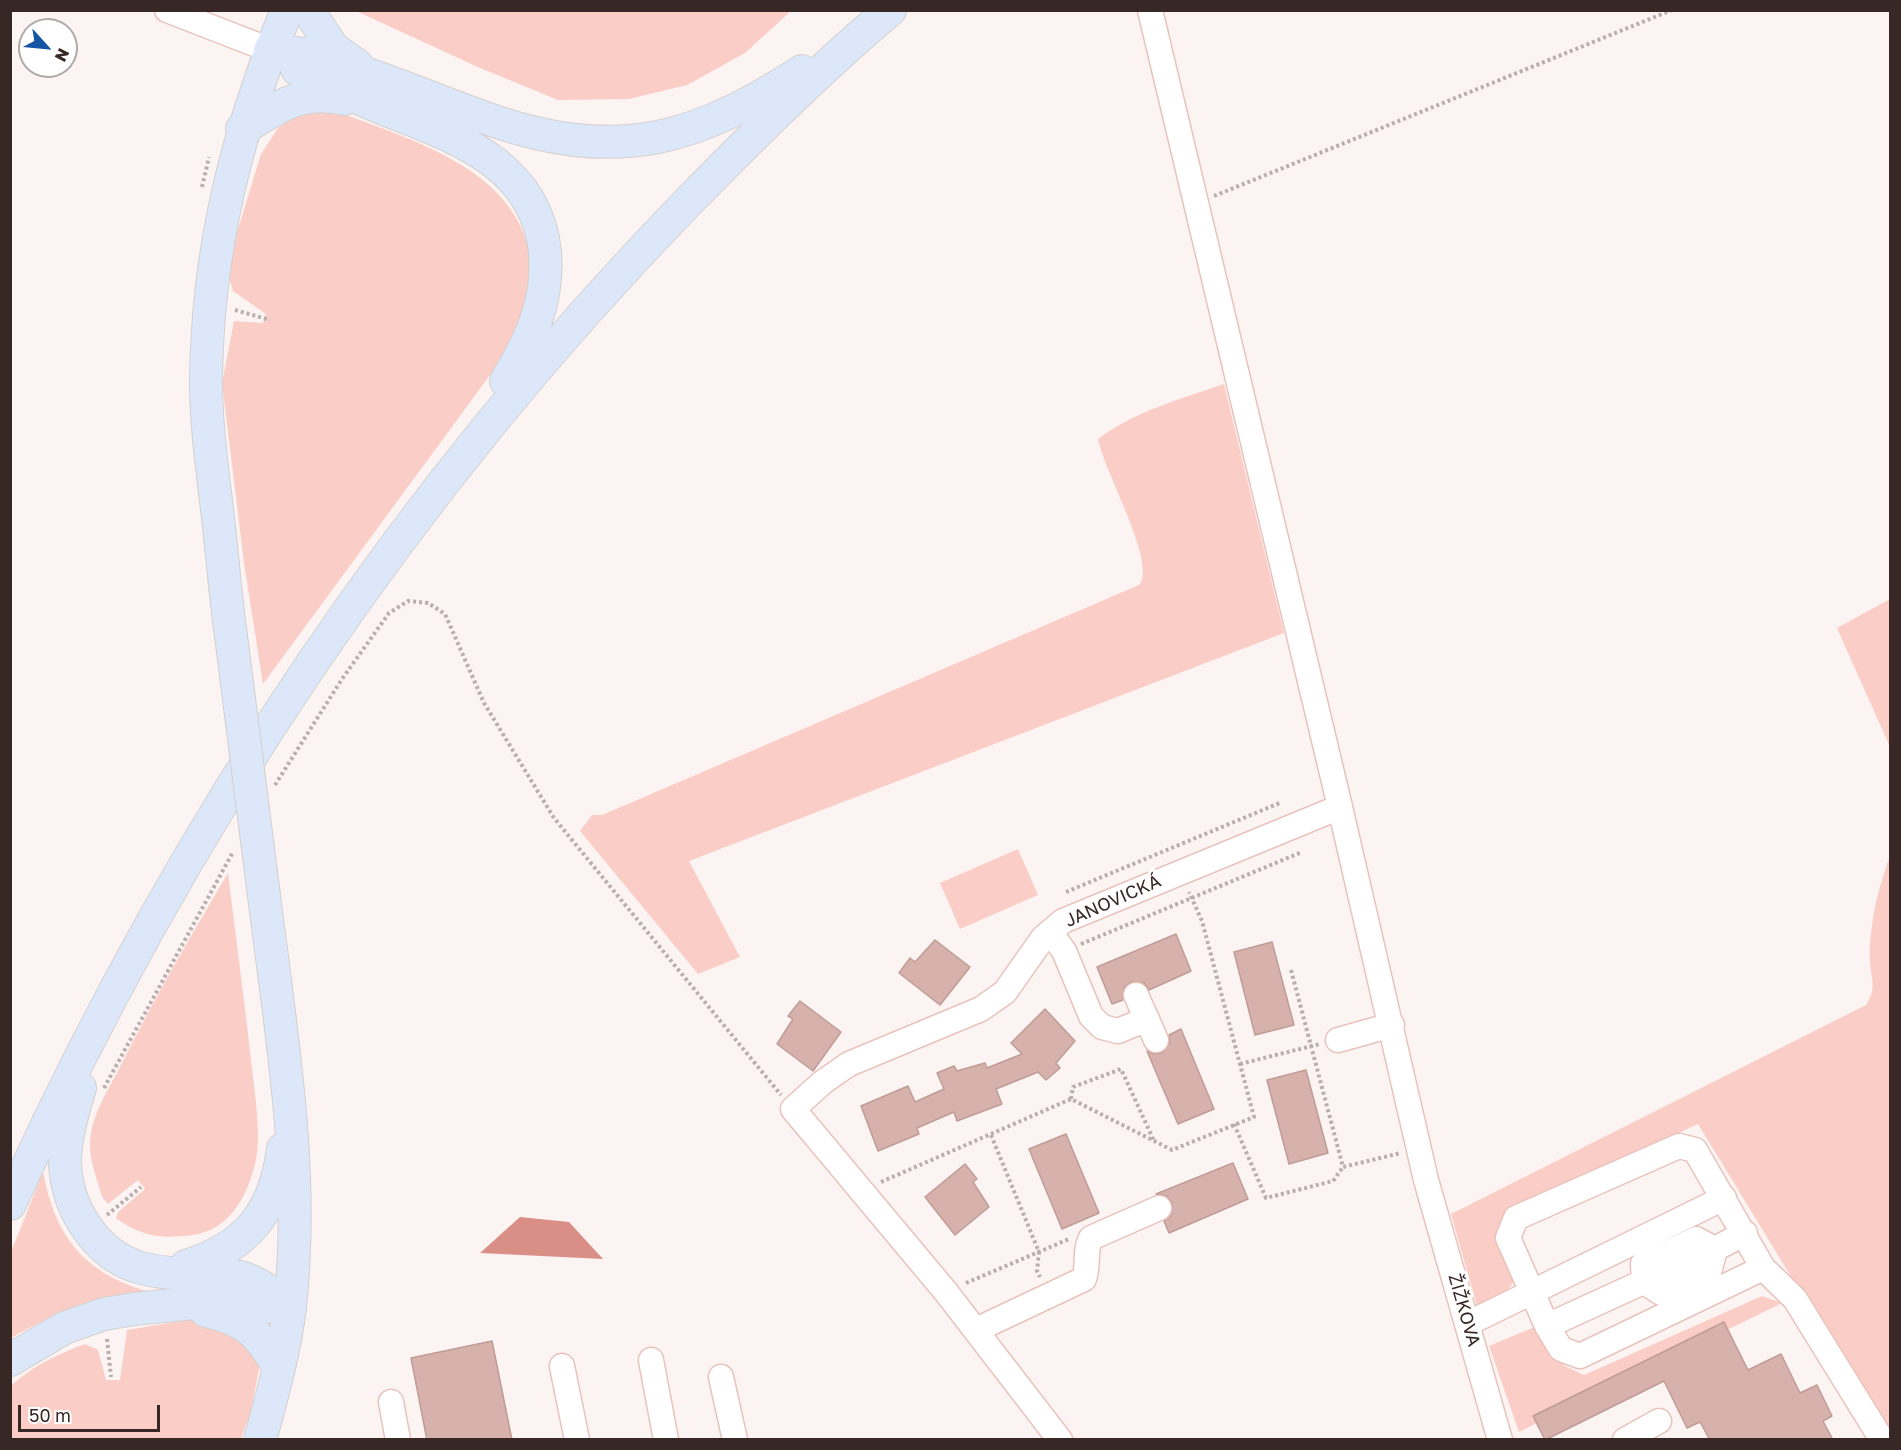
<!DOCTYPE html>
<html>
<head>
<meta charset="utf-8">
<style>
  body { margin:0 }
  #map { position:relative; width:1901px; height:1450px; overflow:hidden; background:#fcf4f3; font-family:"Golos Text",sans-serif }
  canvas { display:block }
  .frame { position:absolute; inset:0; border:12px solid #372826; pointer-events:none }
  .north { position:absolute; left:18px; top:18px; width:60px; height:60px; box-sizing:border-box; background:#fff; border:2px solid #afa9a8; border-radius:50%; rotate:117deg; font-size:16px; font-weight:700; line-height:24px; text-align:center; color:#372826 }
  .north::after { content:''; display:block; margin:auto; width:21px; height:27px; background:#1455a5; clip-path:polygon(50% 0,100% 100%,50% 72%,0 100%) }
  .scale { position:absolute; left:18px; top:1405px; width:142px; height:27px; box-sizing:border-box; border:3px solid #372826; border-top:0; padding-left:8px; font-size:18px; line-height:21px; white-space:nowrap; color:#372826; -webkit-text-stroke:4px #fff; paint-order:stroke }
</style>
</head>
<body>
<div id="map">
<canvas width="1901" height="1450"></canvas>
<div class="frame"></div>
<div class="north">N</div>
<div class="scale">50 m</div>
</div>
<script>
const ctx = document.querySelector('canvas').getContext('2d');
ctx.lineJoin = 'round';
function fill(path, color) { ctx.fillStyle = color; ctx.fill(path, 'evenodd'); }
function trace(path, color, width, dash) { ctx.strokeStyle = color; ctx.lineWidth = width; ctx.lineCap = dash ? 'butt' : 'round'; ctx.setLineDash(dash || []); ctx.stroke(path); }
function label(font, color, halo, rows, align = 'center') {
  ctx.font = font + ' "Golos Text",sans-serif'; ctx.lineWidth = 6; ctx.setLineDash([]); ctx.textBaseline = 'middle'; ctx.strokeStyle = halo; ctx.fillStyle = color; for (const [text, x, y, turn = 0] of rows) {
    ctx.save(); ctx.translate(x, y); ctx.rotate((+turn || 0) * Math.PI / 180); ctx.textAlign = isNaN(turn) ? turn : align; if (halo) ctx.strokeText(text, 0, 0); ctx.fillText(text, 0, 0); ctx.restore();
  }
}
const green = new Path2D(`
  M356 11H791L745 53 687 85 629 99 558 100 480 68Z
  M327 108C408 139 533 170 532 279 532 305 515 333 504 356L263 684 244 563 222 383 234 321 263 323 266 314 233 291 226 268 261 154 278 128 301 113Z
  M1224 384 1284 633 689 861 740 957 698 974 580 831 592 815H602L1139 585C1158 565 1103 469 1098 439 1135 411 1181 399 1224 384Z
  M1890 599V747L1837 628Z
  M1018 849 1038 895 960 929 940 883Z
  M1890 855V1439L1698 1124 1519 1207 1515 1280 1497 1304 1478 1310 1451 1214 1866 1005C1877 989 1871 979 1870 961 1869 948 1871 932 1873 919 1876 897 1883 876 1890 855Z
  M228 873C236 939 245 1004 252 1069 255 1094 262 1140 255 1164 247 1197 229 1230 193 1235 161 1239 142 1237 116 1218L118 1212 145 1189 138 1180 108 1204 102 1197C98 1181 89 1160 90 1143 91 1116 108 1090 120 1067 153 1001 190 937 228 873Z
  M43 1172C55 1236 83 1272 146 1291 97 1301 53 1313 11 1338V1252Z
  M1762 1296 1782 1303 1519 1432 1489 1346 1544 1323 1563 1365 1584 1375Z
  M192 1319 239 1333 261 1359 251 1411 241 1439 11 1440V1386C32 1366 58 1354 85 1344L98 1350 106 1380H120L127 1330Z`);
const water = new Path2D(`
  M520 1217 569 1222 603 1259 480 1253Z`);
const building = new Path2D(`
  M1176 934 1191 971 1149 990 1144 983 1131 982 1124 987 1123 1000 1112 1004 1097 967Z
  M935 940 970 967 940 1005 899 973 910 958 915 962Z
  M1272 942 1294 1025 1255 1035 1234 952Z
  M800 1001 841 1032 813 1071 777 1044 793 1019 788 1016Z
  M1045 1009 1075 1041 1056 1063 1060 1068 1046 1080 1038 1072 996 1089 1002 1104 957 1121 954 1112 917 1128 919 1134 878 1151 861 1106 908 1086 915 1102 944 1089 937 1073 954 1066 957 1071 985 1063 987 1068 1022 1054 1011 1043Z
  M1181 1029 1214 1109 1178 1124 1147 1051 1154 1054 1162 1053 1170 1042 1169 1035Z
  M1306 1070 1328 1153 1289 1164 1267 1080Z
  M1066 1134 1099 1213 1062 1229 1029 1149Z
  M1233 1163 1248 1199 1169 1233 1164 1221 1171 1216 1172 1203 1167 1196 1156 1194Z
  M965 1164 977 1179 973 1182 989 1207 955 1235 925 1197Z
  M1724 1322 1748 1370 1781 1354 1800 1393 1817 1385 1832 1416 1823 1421 1833 1440H1710L1700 1422 1687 1428 1664 1381 1545 1440 1533 1416Z
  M492 1341 512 1440H427L411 1358Z`);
const path = new Path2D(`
  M202 187 209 157
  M1214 196 1672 10
  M235 310 270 320
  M275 785 342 679 389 613 408 601 428 603 445 614 484 703 554 818 781 1095
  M1066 892 1282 802
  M1081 944 1302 852
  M1291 970 1343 1167 1401 1153
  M1240 1064 1320 1044
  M104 1088 233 852
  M1071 1099 1073 1087 1121 1069 1154 1141
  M1234 1124 1266 1198 1333 1181 1343 1167
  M991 1135 1039 1252 1037 1271 1040 1277
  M881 1182 1071 1099 1172 1150 1254 1117 1202 921 1189 892
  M107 1215 141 1187
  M966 1283 1069 1239
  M107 1339 111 1377`);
const minor = new Path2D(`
  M167 10 270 50
  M1150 10 1340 807 1426 1180 1500 1440
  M1050 932 1064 951 1091 1016 1102 1027 1118 1031 1147 1019
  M1136 995 1156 1040
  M1338 1040 1392 1025
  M1679 1146 1695 1150 1763 1268 1580 1356 1561 1349 1547 1326 1508 1238 1516 1218Z
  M1696 1239 1715 1249 1710 1269 1661 1293 1644 1282 1643 1264Z
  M1763 1268 1795 1299 1882 1440
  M1469 1323 1724 1198
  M1547 1326 1715 1249 1745 1233
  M976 1330 1084 1279C1089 1266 1084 1250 1091 1238L1159 1208
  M651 1360 666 1440
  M562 1366 577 1440
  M721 1377 735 1440
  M391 1402 398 1440
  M1060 1440 946 1292 793 1109 823 1082 849 1064 981 1009 1005 992 1043 938 1063 921 1340 807
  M1625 1440 1659 1421`);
const major = new Path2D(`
  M308 10 333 48 357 65
  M270 50 304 54C330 62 356 70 382 79 474 112 556 157 658 137 711 126 757 100 802 71
  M297 69C325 84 355 97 384 109 455 137 536 163 545 252 549 301 531 340 506 381
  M242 129C279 107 300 89 344 99
  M231 636C225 593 222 551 217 509 212 467 206 424 206 382 207 250 237 131 287 10
  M80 1088C73 1110 66 1135 65 1159 65 1206 95 1255 141 1268 206 1285 231 1252 290 1309
  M10 1204C179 831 403 495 688 202 753 136 819 70 890 10
  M186 1266C247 1247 275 1212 283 1149
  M206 1311C245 1320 259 1332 279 1368
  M10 1360 64 1328 104 1314 134 1309 213 1301 290 1309
  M260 1440C272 1396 285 1351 290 1306 305 1169 281 1032 264 896`);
const majorBridge = new Path2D(`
  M231 636 264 896`);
const streetNames = [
  ["JANOVICKÁ",1113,901,-24],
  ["ŽIŽKOVA",1464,1310,74]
];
fill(green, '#facec7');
fill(water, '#d98f85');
fill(building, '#d7b2ad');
trace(building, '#bf9c96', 1.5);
trace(minor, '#e8c3bd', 27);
trace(major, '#d3d0cf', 34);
trace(path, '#b9aead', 4, [3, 3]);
trace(minor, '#fff', 24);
trace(major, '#dce8f9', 32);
trace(majorBridge, '#d3d0cf', 34, []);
trace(majorBridge, '#dce8f9', 32);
label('18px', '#372826', '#fff', streetNames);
</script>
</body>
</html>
